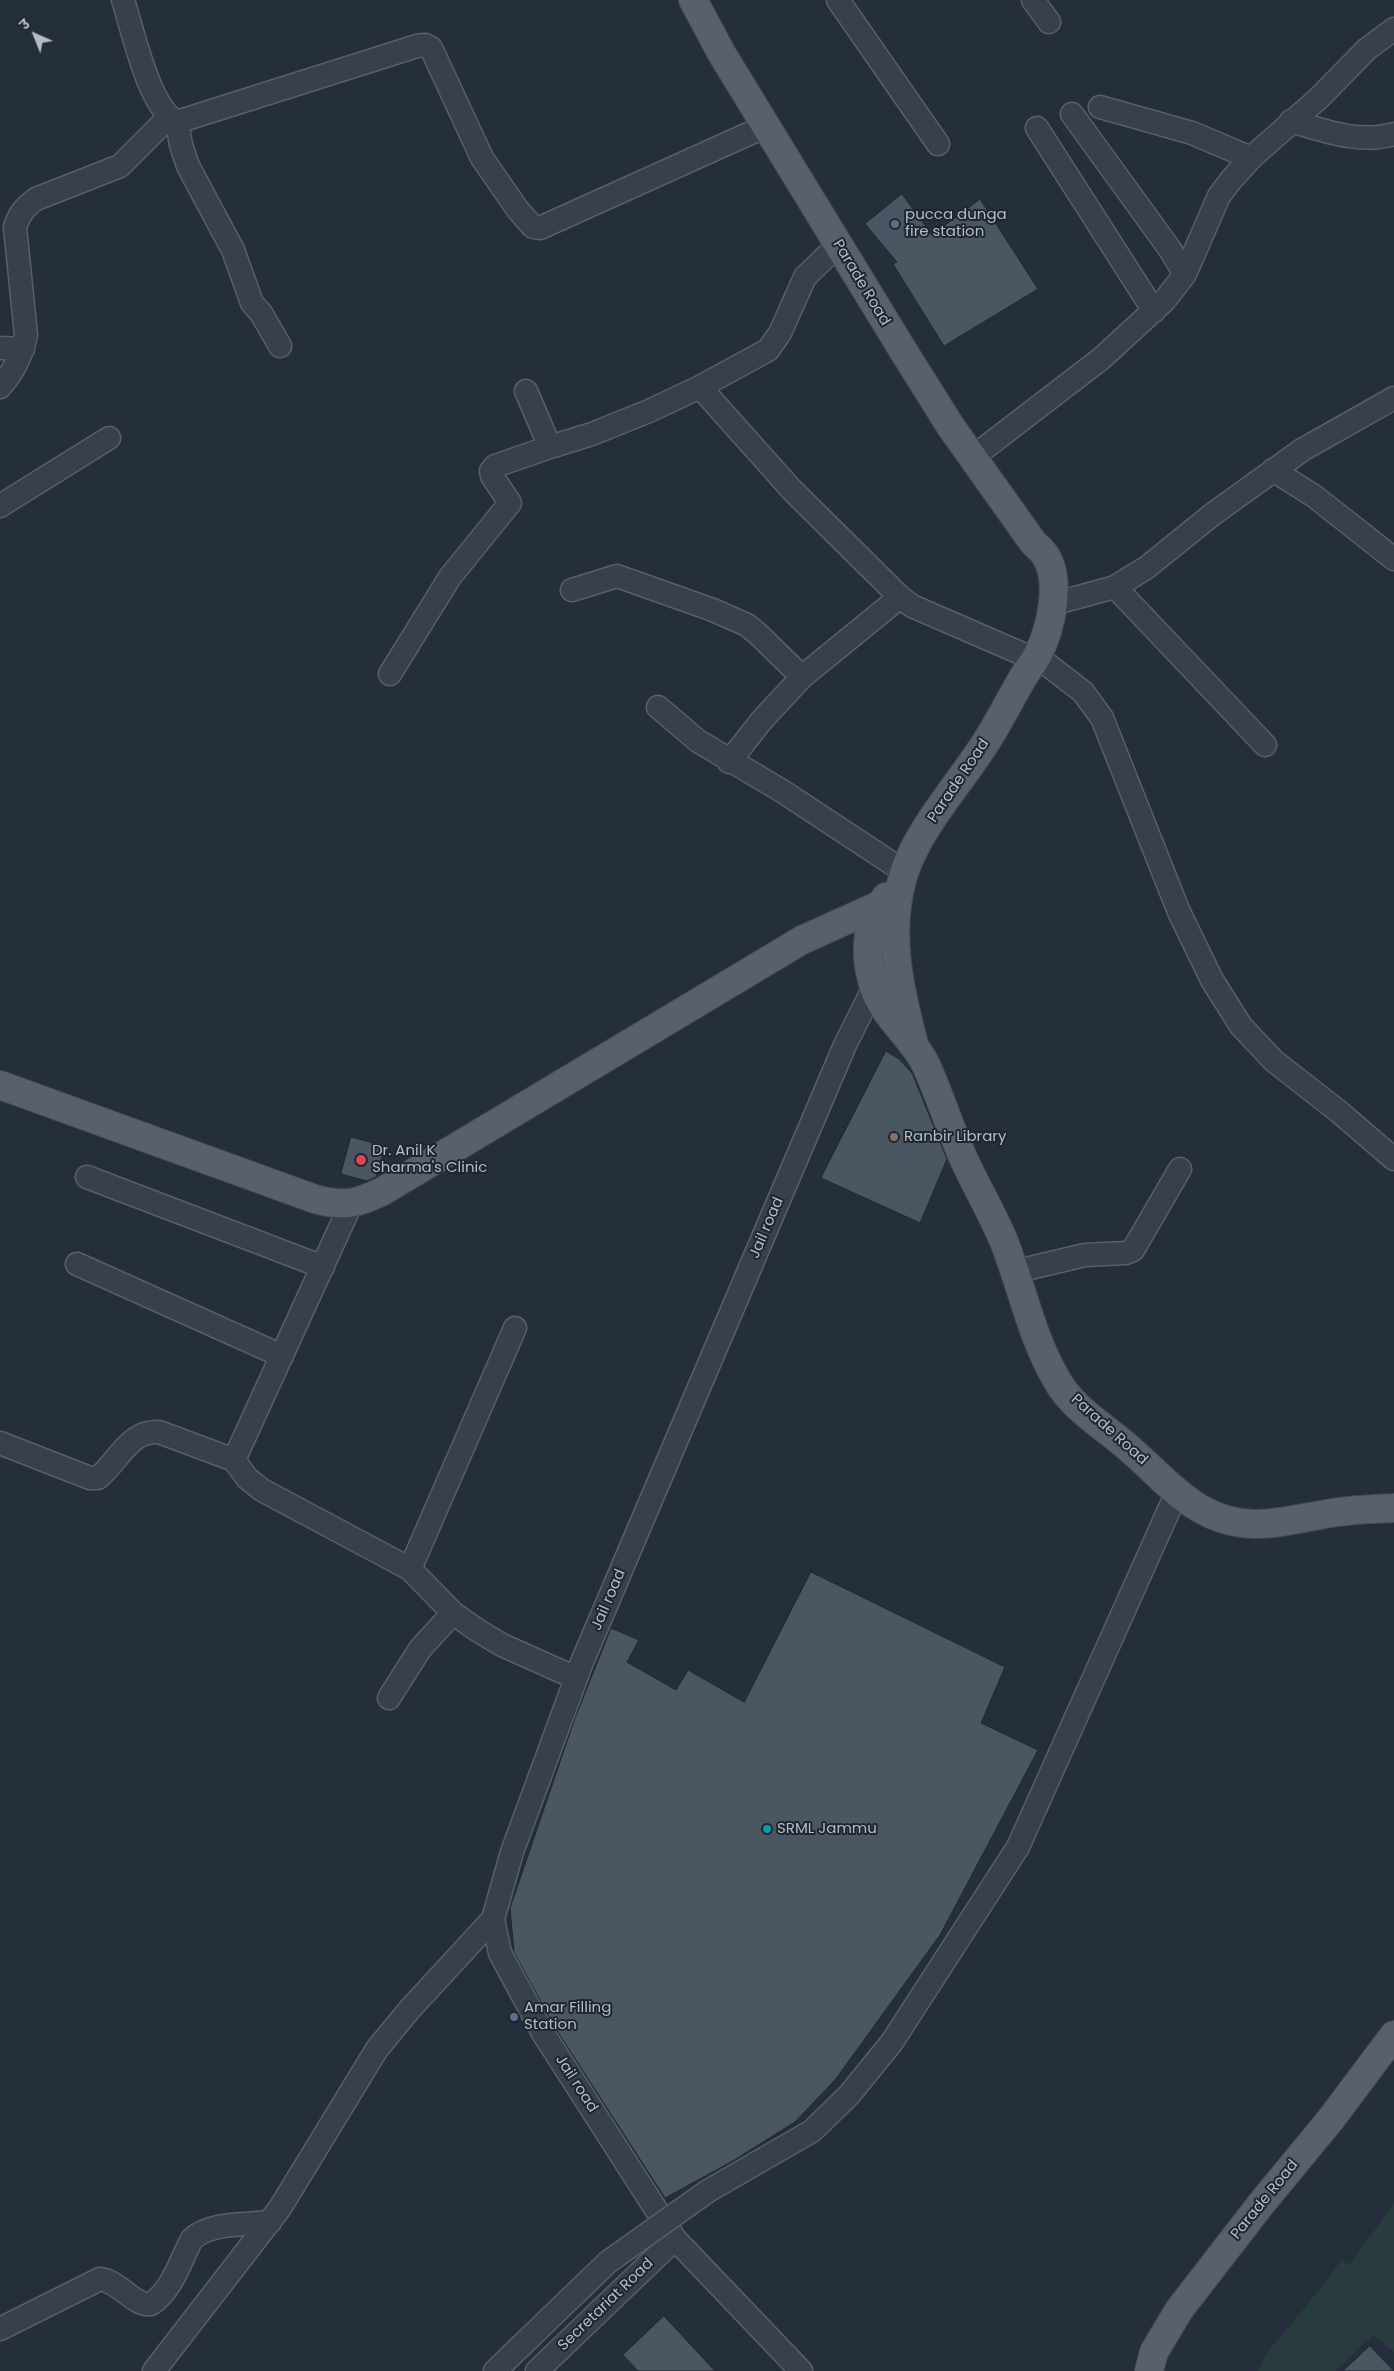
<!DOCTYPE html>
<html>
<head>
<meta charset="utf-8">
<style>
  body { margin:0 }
  #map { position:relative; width:1394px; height:2371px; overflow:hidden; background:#252f3b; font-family:Poppins,"Noto Sans Devanagari",sans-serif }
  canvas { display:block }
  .north { position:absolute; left:10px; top:10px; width:50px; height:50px; -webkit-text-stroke:4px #1e2630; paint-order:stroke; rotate:316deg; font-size:14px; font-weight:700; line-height:20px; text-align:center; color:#b4bcc7 }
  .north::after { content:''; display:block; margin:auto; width:18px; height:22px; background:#b4bcc7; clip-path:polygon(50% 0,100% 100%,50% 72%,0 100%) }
</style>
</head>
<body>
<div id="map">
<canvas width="1394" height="2371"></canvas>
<div class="north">उ</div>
</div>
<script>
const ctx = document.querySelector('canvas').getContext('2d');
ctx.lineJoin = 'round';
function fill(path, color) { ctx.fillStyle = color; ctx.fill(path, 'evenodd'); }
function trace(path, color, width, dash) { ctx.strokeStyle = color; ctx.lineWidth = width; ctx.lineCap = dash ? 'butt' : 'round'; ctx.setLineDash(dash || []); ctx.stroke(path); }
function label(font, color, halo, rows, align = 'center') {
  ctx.font = font + ' Poppins,sans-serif'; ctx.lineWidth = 4; ctx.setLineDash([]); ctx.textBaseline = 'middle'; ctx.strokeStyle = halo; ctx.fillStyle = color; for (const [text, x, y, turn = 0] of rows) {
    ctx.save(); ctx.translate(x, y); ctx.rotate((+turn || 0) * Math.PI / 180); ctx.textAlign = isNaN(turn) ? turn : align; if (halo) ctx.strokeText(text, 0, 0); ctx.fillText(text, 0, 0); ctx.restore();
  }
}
const green = new Path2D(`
  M1394 2203V2352L1373 2335 1335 2371H1258L1266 2354 1327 2281 1341 2260 1350 2265Z`);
const building = new Path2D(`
  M902 194 932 235 980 199 1038 289 944 346 893 264 897 262 865 224Z
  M886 1051 899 1059 912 1073 947 1159 920 1223 821 1178Z
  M351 1137 385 1146 376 1177 367 1181 341 1174Z
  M811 1572 1005 1667 981 1723 1038 1750 940 1935 835 2080 795 2122 731 2162 665 2198 554 2026 514 1952 510 1908 575 1718 611 1628 639 1640 627 1662 676 1690 688 1670 744 1702Z
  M664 2316 715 2371H638L623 2355Z
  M1370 2346 1394 2371H1343Z`);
const minor = new Path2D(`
  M123 0C133 31 149 108 177 122L417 46 425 45 431 48 482 158 518 210 533 227 540 228 766 126
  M838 0 938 144
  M1033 0 1049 22
  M1100 107 1192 133 1251 158
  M1072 114 1169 248 1185 274
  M1291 121C1325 131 1359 144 1394 134
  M177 122 181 145 188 166 233 250 252 303 261 313 280 346
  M1037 128 1154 311
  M0 348 23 349
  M0 387C13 373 22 354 26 335L15 227C19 214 25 207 36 199L120 166 168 118
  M700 387 792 490 900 597 912 606 1048 665 1083 692 1102 718 1179 912 1212 980 1241 1026 1274 1061 1338 1111 1394 1159
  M526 391 550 447 592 434 649 411 700 387 768 350 780 333 805 277 838 245
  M973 457 1102 358 1165 300 1185 274 1219 196 1231 180 1251 158 1319 98 1367 49 1394 29
  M1273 470 1314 496 1394 559
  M0 506 109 438
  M1115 587 1265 745
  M572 590 617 576 713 610 747 625 758 634 802 677
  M1053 604 1115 587 1146 568 1213 514 1302 450 1394 398
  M390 674 450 577 510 503 492 476 491 471 495 466 550 447
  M658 707 698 741 782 791 905 872
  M729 762 762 720 802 677 900 597
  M87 1177 323 1267
  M77 1264 282 1356
  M1013 1272 1085 1255 1126 1253 1133 1250 1180 1169
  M0 1443 90 1478H98C119 1461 129 1430 159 1432L234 1460 247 1478 262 1490 410 1569 453 1613 477 1630 502 1645 576 1678
  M234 1460 351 1204
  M410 1569 515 1328
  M389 1698 420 1649 453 1613
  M708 2191 812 2131 849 2095 892 2042 1018 1847 1177 1492
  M0 2329 100 2279C119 2281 135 2307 151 2304 173 2289 180 2261 192 2239 211 2222 246 2225 270 2222
  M154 2371 280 2208 377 2049 410 2009 493 1919
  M495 2371 608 2262
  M537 2371 675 2239
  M801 2371 675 2239 543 2033 500 1953 493 1919 512 1852 582 1662 845 1045 880 975`);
const major = new Path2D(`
  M693 0 722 54 904 352 951 427 1032 541C1036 546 1042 550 1045 555 1062 580 1051 629 1038 654 1034 663 1027 670 1022 679 1008 703 996 728 980 751 955 789 918 830 904 873 886 930 899 988 914 1044
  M886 897C865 924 864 953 873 984 882 1016 912 1036 926 1065 941 1098 951 1132 966 1164 978 1189 992 1214 1003 1239 1022 1286 1031 1337 1058 1382 1074 1410 1108 1429 1132 1451 1154 1470 1174 1493 1199 1508 1248 1537 1288 1519 1338 1512 1357 1509 1376 1509 1394 1508
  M0 1085 315 1199C343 1207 357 1204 383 1191L802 940 880 905
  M1149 2371 1154 2352 1179 2310 1261 2204 1331 2119 1394 2035`);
const minorBridge = new Path2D(`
  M608 2262 708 2191`);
const markers = [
  [895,224,5,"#5c6f8a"],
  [894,1137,5,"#8d6e63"],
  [361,1160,6,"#e0444e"],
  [767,1829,5,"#0f9aa8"],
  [514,2017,5,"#5c6f8a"]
];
const poiNames = [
  ["pucca dunga",905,215],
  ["fire station",905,232],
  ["Ranbir Library",904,1137],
  ["Dr. Anil K",372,1151],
  ["Sharma's Clinic",372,1168],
  ["SRML Jammu",777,1829],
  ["Amar Filling",524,2008],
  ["Station",524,2025]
];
const streetNames = [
  ["Parade Road",861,283,59],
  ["Parade Road",959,781,-56],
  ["Jail road",767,1228,-67],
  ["Parade Road",1109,1430,42],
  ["Jail road",609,1600,-67],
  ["Jail road",576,2084,57],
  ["Parade Road",1265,2200,-51],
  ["Secretariat Road",606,2305,-44]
];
fill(green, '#283c3d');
fill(building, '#4b5663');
trace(building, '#202832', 1);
trace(minor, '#575f69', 25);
trace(major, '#424a54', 30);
trace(minor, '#38414b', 22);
trace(major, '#57606b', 28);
trace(minorBridge, '#575f69', 25, []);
trace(minorBridge, '#38414b', 22);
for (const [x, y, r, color] of markers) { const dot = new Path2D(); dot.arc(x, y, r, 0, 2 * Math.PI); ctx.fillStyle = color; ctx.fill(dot); trace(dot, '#1e2630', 2); }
label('15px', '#b4bcc7', '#1e2630', poiNames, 'left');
label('15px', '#b4bcc7', '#1e2630', streetNames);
</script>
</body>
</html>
